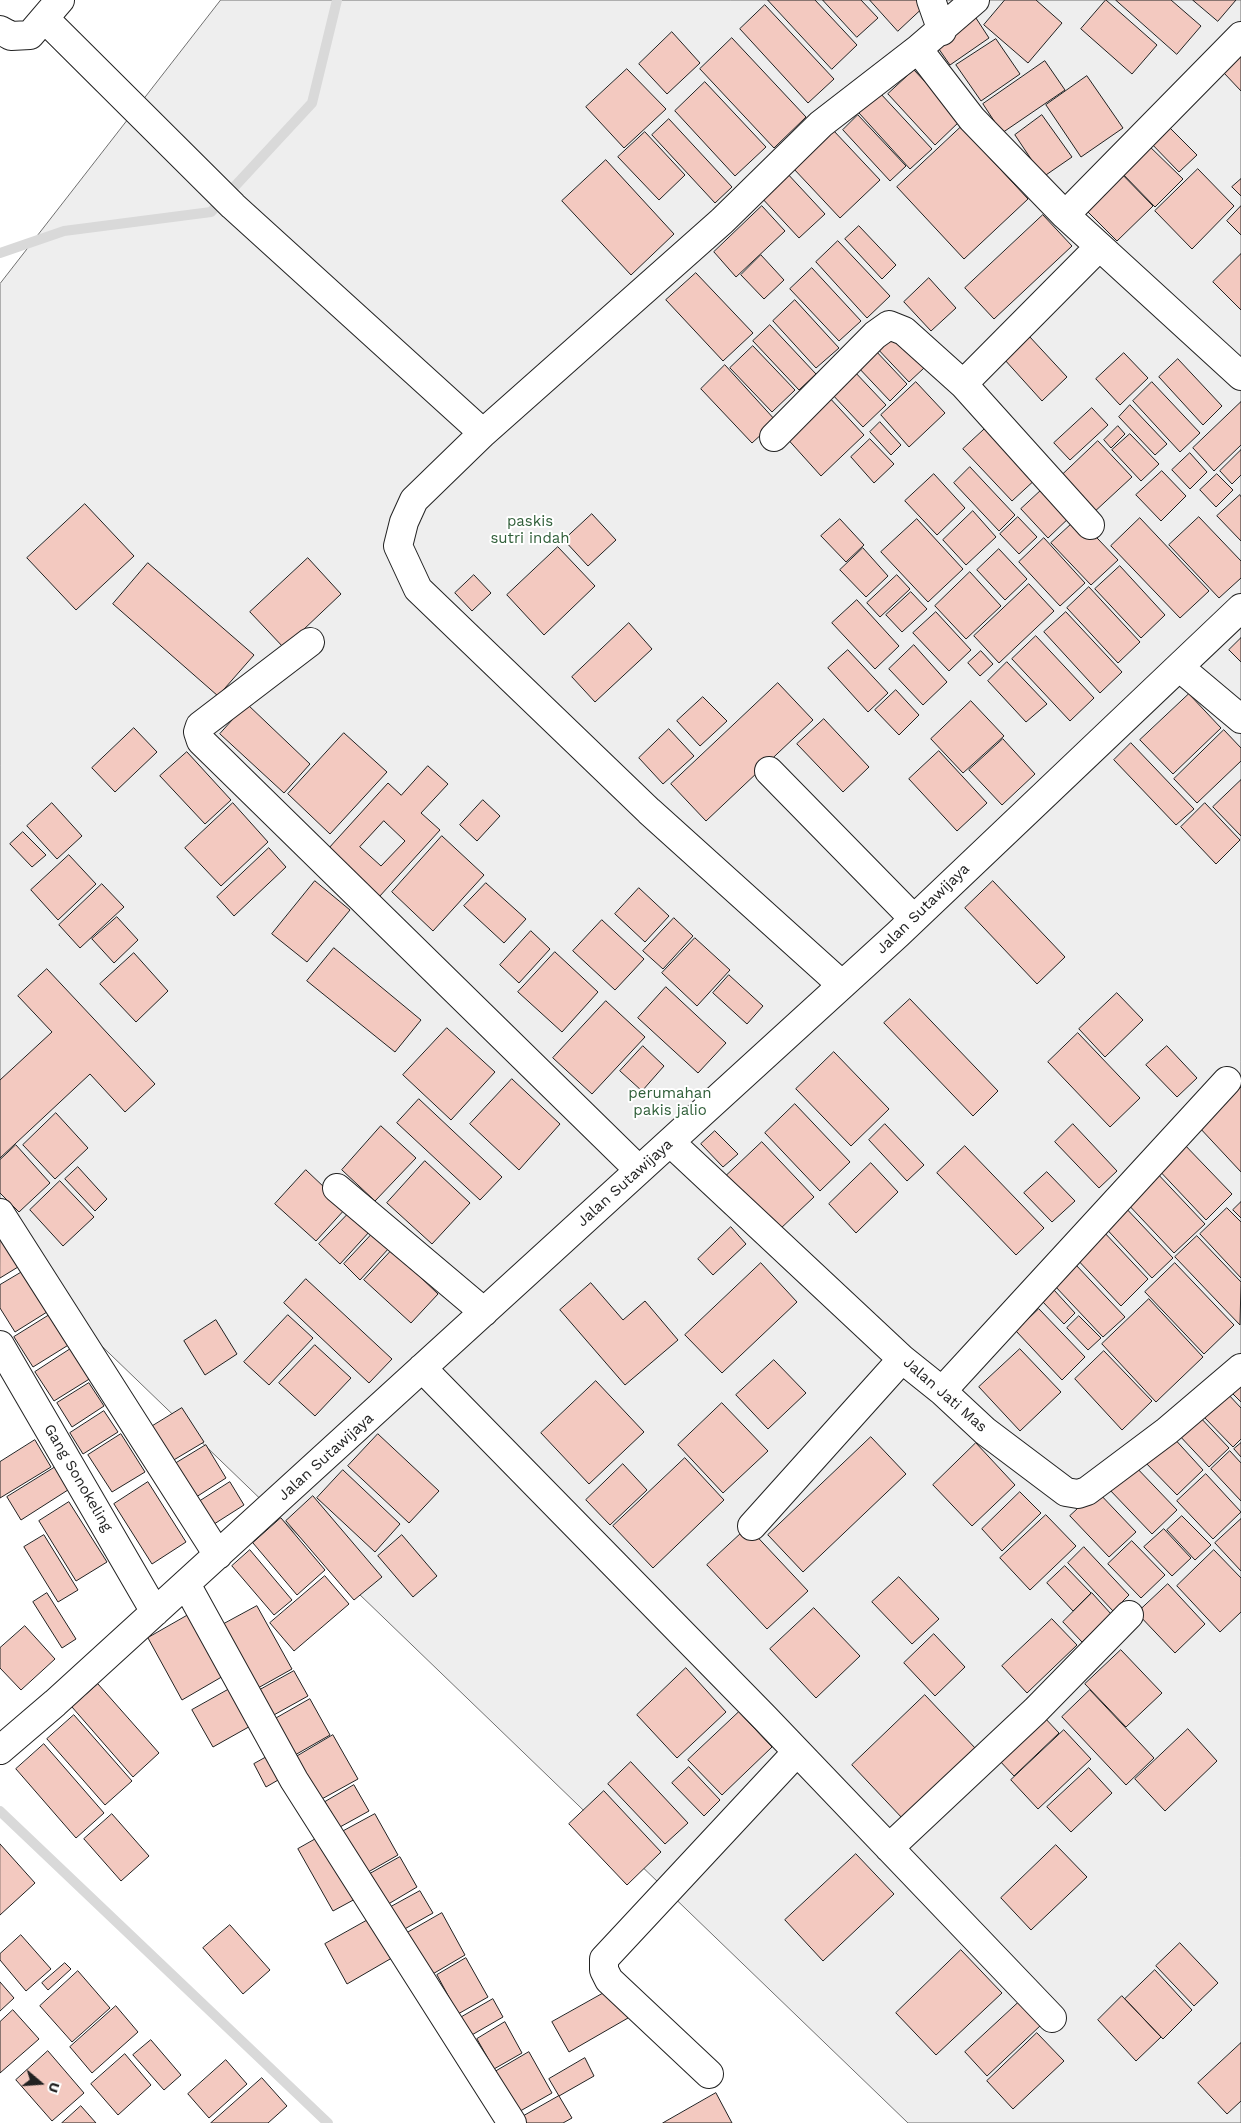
<!DOCTYPE html>
<html>
<head>
<meta charset="utf-8">
<style>
  body { margin:0 }
  #map { position:relative; width:1241px; height:2123px; overflow:hidden; background:#fff; font-family:"Work Sans",sans-serif }
  canvas { display:block }
  .north { position:absolute; left:15px; top:2058px; width:50px; height:50px; -webkit-text-stroke:4px #fff; paint-order:stroke; rotate:108deg; font-size:14px; font-weight:700; line-height:20px; text-align:center; color:#222 }
  .north::after { content:''; display:block; margin:auto; width:18px; height:22px; background:#222; clip-path:polygon(50% 0,100% 100%,50% 72%,0 100%) }
</style>
</head>
<body>
<div id="map">
<canvas width="1241" height="2123"></canvas>
<div class="north">U</div>
</div>
<script>
const ctx = document.querySelector('canvas').getContext('2d');
ctx.lineJoin = 'round';
function fill(path, color) { ctx.fillStyle = color; ctx.fill(path, 'evenodd'); }
function trace(path, color, width, dash) { ctx.strokeStyle = color; ctx.lineWidth = width; ctx.lineCap = dash ? 'butt' : 'round'; ctx.setLineDash(dash || []); ctx.stroke(path); }
function label(font, color, halo, rows, align = 'center') {
  ctx.font = font + ' "Work Sans",sans-serif'; ctx.lineWidth = 4; ctx.setLineDash([]); ctx.textBaseline = 'middle'; ctx.strokeStyle = halo; ctx.fillStyle = color; for (const [text, x, y, turn = 0] of rows) {
    ctx.save(); ctx.translate(x, y); ctx.rotate((+turn || 0) * Math.PI / 180); ctx.textAlign = isNaN(turn) ? turn : align; if (halo) ctx.strokeText(text, 0, 0); ctx.fillText(text, 0, 0); ctx.restore();
  }
}
const green = new Path2D(`
  M221 0H1241V2123H908L0 1248V284Z`);
const stream = new Path2D(`
  M0 253 64 231 211 212 312 103 337 0
  M0 1811 328 2123`);
const building = new Path2D(`
  M768 0H815L857 45 832 69Z
  M823 0H861L878 18 857 37Z
  M870 0H927L929 2 898 31Z
  M1005 0H1036L1062 23 1028 63 984 25Z
  M1106 0 1157 45 1132 74 1081 29Z
  M1116 0H1171L1201 26 1177 54Z
  M1193 0H1236L1218 21Z
  M765 5 834 79 808 103 740 29Z
  M974 15 989 38 950 65 934 42Z
  M672 32 700 63 667 94 639 64Z
  M732 38 806 117 774 148 700 69Z
  M996 39 1020 74 981 101 956 65Z
  M1241 56V91L1224 73Z
  M1045 61 1065 90 1002 133 983 104Z
  M627 69 666 109 624 148 586 107Z
  M914 70 961 120 935 145 888 94Z
  M1087 76 1123 128 1081 157 1046 105Z
  M705 82 766 147 735 176 675 111Z
  M880 93 932 149 910 169 859 113Z
  M858 115 906 166 890 181 843 130Z
  M1042 115 1072 157 1043 177 1015 135Z
  M669 119 732 187 715 203 652 135Z
  M1164 122 1197 155 1179 172 1147 139Z
  M961 127 1028 199 964 259 897 187Z
  M833 130 880 180 840 218 793 168Z
  M645 132 685 175 659 200 618 157Z
  M1145 142 1183 179 1155 207 1118 169Z
  M606 160 674 234 631 275 562 201Z
  M1116 168 1153 206 1117 241 1080 204Z
  M1198 169 1234 206 1192 249 1155 211Z
  M785 171 825 214 799 238 760 196Z
  M1241 179V196L1232 187Z
  M762 206 785 231 736 277 714 252Z
  M1241 206V235L1227 221Z
  M1043 215 1072 246 994 319 965 288Z
  M859 226 896 265 882 279 845 239Z
  M838 241 890 296 867 318 816 262Z
  M1241 254V310L1213 282Z
  M761 255 784 280 764 299 741 275Z
  M812 268 861 321 839 341 790 289Z
  M696 273 753 333 723 361 666 300Z
  M929 278 956 308 931 331 904 302Z
  M795 300 839 348 816 368 773 321Z
  M770 325 816 374 799 390 753 341Z
  M889 331 924 368 909 382 874 345Z
  M1029 336 1067 377 1042 401 1004 359Z
  M753 346 795 390 772 412 730 368Z
  M874 349 907 384 890 401 856 365Z
  M1124 353 1148 378 1120 405 1096 379Z
  M1178 359 1222 406 1203 425 1159 377Z
  M725 365 776 421 752 443 701 389Z
  M853 370 886 405 863 427 830 392Z
  M916 382 945 413 909 447 881 415Z
  M1152 382 1200 433 1180 452 1133 401Z
  M827 395 864 435 821 476 784 435Z
  M1241 402V445L1214 471 1193 448Z
  M1130 405 1167 444 1155 455 1119 417Z
  M1092 408 1108 425 1070 460 1054 443Z
  M880 422 901 445 891 455 870 432Z
  M989 425 1038 477 1012 501 963 449Z
  M1118 426 1125 434 1111 448 1104 440Z
  M1130 434 1159 464 1141 481 1112 450Z
  M870 439 894 464 874 483 851 457Z
  M1098 441 1132 477 1092 514 1059 478Z
  M1241 450V475L1232 484 1220 471Z
  M1190 453 1207 472 1190 489 1172 470Z
  M970 467 1015 515 999 531 954 483Z
  M1162 471 1186 496 1161 521 1136 495Z
  M934 474 965 508 937 535 905 501Z
  M1217 474 1233 490 1216 507 1200 490Z
  M1048 484 1074 513 1048 538 1021 509Z
  M1240 495 1241 497V541L1217 516Z
  M85 504 134 556 76 610 27 558Z
  M973 511 996 537 966 565 943 540Z
  M592 514 616 540 588 566 564 540Z
  M1018 517 1037 537 1019 554 1000 534Z
  M1199 517 1241 561V578L1219 598 1169 545Z
  M1078 518 1118 560 1091 585 1051 543Z
  M1140 518 1209 591 1180 618 1111 546Z
  M840 519 864 545 846 562 821 536Z
  M917 519 963 569 928 602 881 552Z
  M1044 538 1085 583 1060 606 1019 562Z
  M558 547 595 586 544 635 507 595Z
  M863 548 888 576 866 597 840 570Z
  M999 549 1027 579 1005 600 977 570Z
  M308 558 341 594 284 648 250 612Z
  M148 563 254 655 218 696 113 604Z
  M1120 566 1165 615 1141 638 1095 589Z
  M970 572 1001 606 966 639 935 606Z
  M474 575 491 593 472 611 455 593Z
  M897 575 910 589 880 617 867 603Z
  M1029 584 1054 611 999 663 974 636Z
  M1089 587 1140 642 1118 663 1067 608Z
  M911 592 927 609 902 632 886 615Z
  M857 600 899 646 875 669 832 623Z
  M936 612 971 650 949 671 913 633Z
  M1066 612 1122 672 1100 693 1044 632Z
  M629 623 652 649 595 702 572 677Z
  M1036 636 1094 698 1070 721 1012 659Z
  M1241 638V662L1229 650Z
  M914 645 947 682 923 705 889 669Z
  M848 650 888 693 868 712 828 668Z
  M981 651 993 664 980 676 968 663Z
  M1007 662 1047 704 1026 722 988 681Z
  M778 683 813 720 706 821 671 784Z
  M896 690 919 715 899 735 875 710Z
  M1189 694 1221 728 1173 774 1140 740Z
  M703 697 727 721 700 746 677 721Z
  M971 701 1004 736 963 773 931 739Z
  M247 704 310 764 284 793 220 734Z
  M824 719 869 767 843 792 797 744Z
  M134 728 157 752 115 792 92 768Z
  M669 729 694 756 663 784 639 758Z
  M1224 730 1241 748V761L1197 803 1174 779Z
  M344 733 387 772 330 834 288 794Z
  M1003 739 1035 774 1002 805 969 770Z
  M1131 743 1194 809 1176 825 1114 760Z
  M939 751 987 803 957 831 909 779Z
  M187 752 231 800 205 824 160 776Z
  M428 766 448 784 421 813 440 830 379 897 328 849 388 783 401 795ZM384 821 405 841 381 866 360 847Z
  M1241 780V836L1213 807Z
  M483 800 500 816 477 841 460 825Z
  M52 803 82 836 57 859 27 826Z
  M233 803 268 842 221 886 185 848Z
  M1205 803 1240 840 1216 864 1181 827Z
  M23 832 46 855 32 867 10 844Z
  M442 836 484 875 433 931 392 892Z
  M269 848 286 867 234 916 217 897Z
  M69 855 96 884 58 920 31 890Z
  M315 881 350 910 307 962 272 934Z
  M993 881 1065 957 1037 984 965 908Z
  M486 883 526 919 504 943 464 906Z
  M102 884 124 907 80 948 59 925Z
  M639 888 669 916 645 942 615 914Z
  M117 917 138 940 114 963 92 939Z
  M674 918 693 936 663 969 643 951Z
  M602 920 644 959 615 990 573 951Z
  M531 931 550 949 519 983 500 965Z
  M695 938 730 970 697 1006 662 973Z
  M334 948 421 1020 395 1052 307 981Z
  M555 952 598 992 562 1032 518 992Z
  M134 953 168 991 136 1022 100 984Z
  M47 969 155 1084 125 1112 90 1074 0 1158V1080L52 1032 18 996Z
  M729 975 763 1006 747 1024 713 993Z
  M666 987 726 1043 698 1073 638 1018Z
  M1117 993 1143 1020 1105 1057 1079 1029Z
  M910 999 998 1091 973 1116 884 1023Z
  M606 1001 645 1037 592 1094 553 1058Z
  M447 1028 495 1072 451 1120 403 1075Z
  M1078 1033 1140 1098 1110 1127 1048 1062Z
  M643 1046 664 1066 642 1091 620 1071Z
  M1167 1046 1197 1078 1177 1097 1146 1065Z
  M834 1052 889 1109 851 1146 796 1089Z
  M512 1079 560 1124 519 1170 470 1124Z
  M1240 1087 1241 1088V1172L1198 1126Z
  M419 1099 502 1177 480 1200 397 1123Z
  M795 1104 850 1162 820 1191 765 1133Z
  M56 1113 88 1148 55 1179 23 1145Z
  M885 1124 924 1165 907 1181 869 1140Z
  M1073 1124 1117 1171 1099 1188 1055 1142Z
  M381 1126 416 1158 375 1201 342 1170Z
  M715 1131 738 1154 723 1167 701 1144Z
  M1181 1141 1232 1194 1206 1220 1154 1165Z
  M762 1142 814 1197 779 1230 726 1176Z
  M16 1145 50 1183 19 1212 0 1193V1160Z
  M965 1146 1044 1228 1016 1255 937 1173Z
  M425 1161 470 1203 432 1244 387 1203Z
  M871 1163 898 1192 856 1233 829 1204Z
  M78 1167 107 1199 95 1211 65 1179Z
  M306 1170 346 1208 316 1241 275 1204Z
  M1154 1170 1205 1224 1174 1253 1123 1199Z
  M1047 1172 1075 1201 1052 1222 1024 1193Z
  M60 1181 94 1217 63 1246 30 1210Z
  M1241 1202V1218L1233 1210Z
  M1122 1204 1173 1258 1152 1278 1101 1223Z
  M1227 1208 1241 1222V1278L1200 1234Z
  M350 1212 370 1231 340 1264 319 1244Z
  M731 1227 746 1244 713 1275 698 1259Z
  M1102 1230 1148 1279 1121 1306 1074 1256Z
  M373 1233 389 1248 360 1280 344 1264Z
  M1197 1236 1241 1282 1240 1325 1175 1257Z
  M0 1238 18 1267 0 1278Z
  M392 1250 438 1294 411 1323 364 1280Z
  M761 1263 797 1302 722 1373 685 1335Z
  M1175 1263 1234 1325 1204 1354 1145 1292Z
  M1075 1264 1125 1317 1103 1337 1054 1285Z
  M22 1272 47 1312 15 1332 0 1308V1285Z
  M306 1279 392 1359 369 1383 284 1303Z
  M591 1283 623 1320 645 1301 678 1340 625 1385 560 1310Z
  M1054 1290 1075 1313 1064 1324 1042 1301Z
  M1149 1299 1203 1357 1156 1402 1102 1344Z
  M1039 1309 1085 1357 1062 1380 1016 1331Z
  M51 1314 70 1344 33 1367 14 1337Z
  M288 1315 313 1338 269 1385 244 1362Z
  M1079 1316 1101 1338 1088 1350 1067 1328Z
  M216 1320 237 1354 205 1375 184 1341Z
  M315 1345 351 1378 315 1416 279 1383Z
  M72 1348 91 1378 54 1401 35 1372Z
  M1020 1349 1061 1392 1020 1431 979 1387Z
  M1104 1351 1152 1401 1122 1430 1075 1379Z
  M774 1360 806 1393 768 1429 736 1395Z
  M1241 1380V1402L1230 1391Z
  M596 1381 644 1432 589 1484 541 1433Z
  M89 1383 104 1406 72 1427 57 1403Z
  M1227 1393 1241 1408V1439L1233 1447 1203 1416Z
  M722 1403 768 1451 723 1493 678 1445Z
  M182 1408 204 1442 172 1461 151 1427Z
  M104 1411 118 1432 83 1454 70 1433Z
  M1197 1414 1229 1448 1209 1467 1177 1433Z
  M121 1434 145 1472 112 1492 88 1455Z
  M378 1434 439 1491 409 1523 348 1466Z
  M1171 1435 1203 1470 1177 1495 1143 1460Z
  M871 1437 906 1474 803 1572 768 1535Z
  M35 1440 51 1467 0 1498V1462Z
  M976 1443 1015 1485 972 1526 933 1485Z
  M1241 1443V1457L1234 1449Z
  M206 1445 226 1478 193 1499 173 1465Z
  M1230 1451 1241 1463V1501L1211 1469Z
  M685 1458 724 1500 653 1568 613 1526Z
  M623 1464 647 1490 610 1525 586 1500Z
  M1133 1464 1177 1510 1152 1534 1108 1488Z
  M57 1466 71 1488 21 1520 7 1497Z
  M343 1470 400 1524 375 1552 317 1498Z
  M1206 1474 1241 1512 1213 1539 1177 1501Z
  M148 1482 186 1542 152 1564 114 1504Z
  M230 1482 244 1505 211 1526 197 1503Z
  M1097 1491 1136 1532 1109 1557 1070 1516Z
  M1020 1492 1041 1513 1002 1551 982 1529Z
  M313 1496 382 1577 354 1600 286 1521Z
  M69 1502 107 1562 76 1581 39 1521Z
  M1046 1515 1076 1546 1030 1590 1000 1558Z
  M1182 1516 1211 1545 1195 1560 1167 1530Z
  M281 1518 325 1570 297 1595 253 1543Z
  M1241 1519V1571L1215 1543Z
  M748 1527 808 1591 767 1629 707 1565Z
  M1164 1529 1191 1558 1172 1576 1144 1547Z
  M44 1535 78 1590 58 1602 24 1547Z
  M402 1535 437 1576 413 1597 378 1556Z
  M1132 1541 1165 1575 1141 1598 1108 1564Z
  M1084 1547 1129 1595 1113 1611 1068 1563Z
  M250 1550 292 1600 274 1615 232 1566Z
  M1214 1550 1241 1578V1612L1220 1632 1177 1586Z
  M1065 1566 1091 1593 1073 1611 1047 1583Z
  M325 1576 349 1604 294 1651 270 1623Z
  M899 1577 939 1619 912 1644 872 1602Z
  M1168 1584 1205 1624 1175 1653 1137 1613Z
  M47 1593 76 1639 62 1648 33 1602Z
  M1092 1593 1111 1614 1082 1642 1063 1622Z
  M257 1606 292 1669 258 1688 222 1625Z
  M814 1608 860 1656 816 1698 770 1649Z
  M190 1614 225 1675 182 1700 148 1638Z
  M1052 1619 1077 1645 1027 1693 1002 1666Z
  M25 1626 55 1659 21 1690 0 1668V1648Z
  M934 1634 965 1667 935 1696 904 1663Z
  M1121 1650 1162 1693 1126 1727 1085 1684Z
  M686 1668 726 1712 677 1758 637 1715Z
  M294 1671 308 1696 272 1716 258 1691Z
  M98 1684 159 1753 133 1777 72 1707Z
  M233 1687 254 1724 213 1747 192 1710Z
  M1090 1690 1154 1758 1126 1785 1062 1717Z
  M925 1695 976 1749 903 1819 852 1765Z
  M310 1699 330 1735 295 1755 275 1719Z
  M739 1712 772 1747 722 1795 688 1760Z
  M74 1715 132 1781 105 1805 47 1739Z
  M1043 1716 1059 1733 1014 1776 998 1759Z
  M1188 1729 1217 1761 1165 1811 1135 1779Z
  M1064 1730 1091 1759 1038 1809 1011 1780Z
  M333 1735 358 1779 320 1800 296 1757Z
  M44 1744 104 1813 76 1838 16 1769Z
  M272 1754 285 1776 266 1787 254 1764Z
  M631 1762 688 1823 665 1844 608 1784Z
  M689 1767 720 1800 704 1816 672 1783Z
  M1089 1768 1112 1793 1071 1832 1047 1807Z
  M354 1785 369 1811 340 1827 325 1802Z
  M604 1791 661 1852 627 1885 569 1824Z
  M112 1814 149 1856 121 1881 84 1839Z
  M375 1814 398 1855 363 1875 340 1833Z
  M321 1836 357 1898 333 1911 298 1849Z
  M0 1844 35 1883 0 1915Z
  M1056 1845 1087 1877 1031 1930 1001 1898Z
  M856 1854 894 1894 823 1961 785 1920Z
  M400 1857 417 1887 385 1906 368 1875Z
  M420 1891 433 1913 401 1931 389 1908Z
  M442 1913 465 1955 431 1975 407 1933Z
  M375 1916 397 1955 347 1984 325 1944Z
  M230 1925 270 1970 243 1994 203 1948Z
  M21 1935 51 1969 26 1991 0 1960V1954Z
  M1180 1943 1218 1983 1194 2006 1156 1966Z
  M961 1950 1002 1993 936 2055 896 2013Z
  M466 1958 488 1997 458 2014 437 1975Z
  M65 1963 71 1969 48 1990 42 1983Z
  M1155 1970 1192 2010 1163 2039 1125 1999Z
  M78 1971 110 2008 72 2042 40 2006Z
  M0 1982 14 1998 0 2011Z
  M611 1989 628 2018 569 2052 552 2022Z
  M1122 1996 1161 2037 1136 2061 1098 2020Z
  M493 1999 503 2017 470 2036 460 2018Z
  M1019 2002 1041 2025 987 2076 965 2052Z
  M116 2006 138 2032 92 2073 70 2047Z
  M13 2010 39 2039 0 2073V2022Z
  M505 2022 522 2053 494 2069 477 2039Z
  M1037 2033 1064 2061 1013 2109 987 2081Z
  M151 2040 181 2075 164 2090 133 2055Z
  M1241 2043V2101L1227 2114 1198 2083Z
  M48 2051 84 2093 52 2121 16 2080Z
  M529 2052 552 2093 515 2114 493 2073Z
  M125 2054 151 2085 118 2115 91 2084Z
  M585 2058 594 2076 559 2096 549 2079Z
  M226 2060 247 2084 209 2118 188 2094Z
  M262 2078 287 2106 268 2123H211Z
  M716 2093 732 2123H663Z
  M559 2096 572 2118 563 2123H526L522 2117Z
  M81 2106 96 2123H62Z`);
const street = new Path2D(`
  M931 0 942 31
  M975 0 918 49 972 119 1065 215 1241 376
  M45 19 233 206 483 433 414 500 404 522 398 546 418 589 649 811 842 985
  M0 30 11 36 30 35 60 0
  M1065 215 1241 36
  M963 384 1090 525
  M483 433 722 221 821 124 918 49
  M774 437 875 335 889 325 904 331 963 384 1099 247
  M310 642 200 726 198 732 201 741 639 1170
  M1179 667 1241 719
  M769 771 913 918
  M670 1142 902 1359 942 1391 985 1431 1066 1492 1078 1494 1087 1491 1167 1431 1241 1368
  M337 1188 484 1312
  M0 1213 218 1555
  M0 1345 155 1612
  M422 1368 764 1717 1052 2018
  M942 1391 1227 1081
  M752 1526 902 1359
  M186 1584 294 1780 512 2123
  M0 1750 55 1703 898 934 1241 608
  M889 1848 1035 1711 1129 1615
  M709 2074 609 1980 604 1970V1959L796 1753`);
const parkNames = [
  ["paskis",530,522],
  ["sutri indah",530,539],
  ["perumahan",670,1094],
  ["pakis jalio",670,1111]
];
const streetNames = [
  ["Jalan Sutawijaya",923,909,-44],
  ["Jalan Sutawijaya",625,1183,-42],
  ["Jalan Jati Mas",945,1395,41],
  ["Jalan Sutawijaya",326,1457,-42],
  ["Gang Sonokeling",78,1478,60]
];
fill(green, '#eee');
trace(green, '#6f6f6f', 1);
trace(stream, '#d9d9d9', 10);
fill(building, '#f3c9c0');
trace(building, '#222', 1);
trace(street, '#222', 30);
trace(street, '#fff', 28);
label('15px', '#2f5e38', '#fff', parkNames);
label('15px', '#222', '#fff', streetNames);
</script>
</body>
</html>
